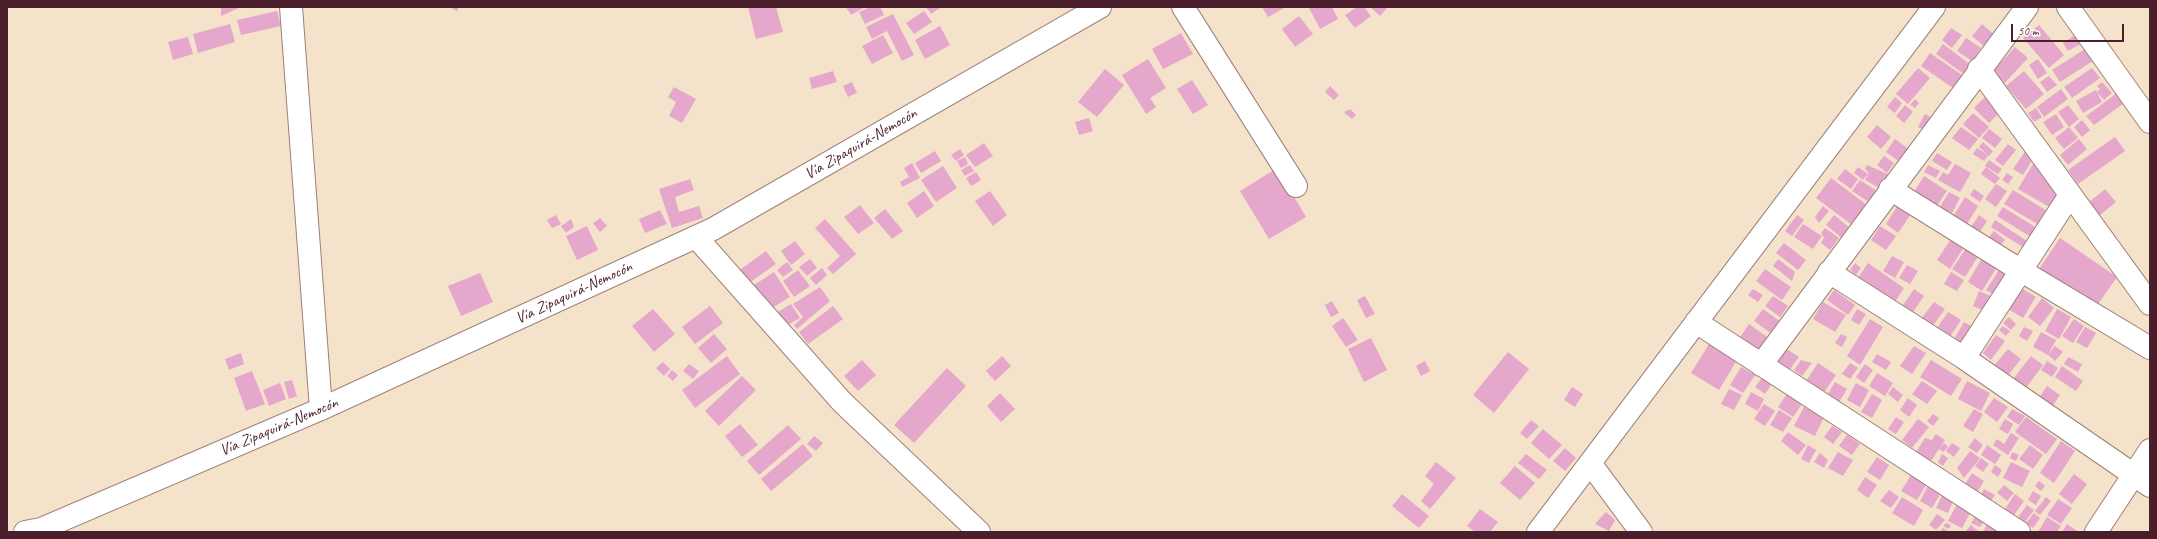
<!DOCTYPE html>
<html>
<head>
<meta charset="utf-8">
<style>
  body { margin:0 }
  #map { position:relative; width:2157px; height:539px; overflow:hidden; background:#f4e3ca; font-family:Caveat,sans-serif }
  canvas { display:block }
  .frame { position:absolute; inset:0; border:8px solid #4a1f2b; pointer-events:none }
  .scale { position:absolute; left:2011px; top:24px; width:113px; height:18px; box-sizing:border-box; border:2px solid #4a1f2b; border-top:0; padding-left:5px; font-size:12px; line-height:14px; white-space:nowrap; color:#4a1f2b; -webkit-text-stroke:3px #fff; paint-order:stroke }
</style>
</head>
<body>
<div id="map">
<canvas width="2157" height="539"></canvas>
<div class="frame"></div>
<div class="scale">50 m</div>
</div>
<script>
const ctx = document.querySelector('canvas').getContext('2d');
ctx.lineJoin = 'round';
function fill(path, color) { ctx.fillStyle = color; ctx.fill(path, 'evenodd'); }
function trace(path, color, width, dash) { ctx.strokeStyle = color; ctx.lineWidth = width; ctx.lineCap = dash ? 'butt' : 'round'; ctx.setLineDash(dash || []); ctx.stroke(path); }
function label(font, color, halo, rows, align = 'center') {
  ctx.font = font + ' Caveat,sans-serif'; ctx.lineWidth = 4; ctx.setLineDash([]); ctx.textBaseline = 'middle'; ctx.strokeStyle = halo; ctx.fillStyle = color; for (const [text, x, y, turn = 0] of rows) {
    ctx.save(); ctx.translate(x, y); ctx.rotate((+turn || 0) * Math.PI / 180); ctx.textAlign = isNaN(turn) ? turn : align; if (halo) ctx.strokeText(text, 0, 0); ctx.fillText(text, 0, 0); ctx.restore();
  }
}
const building = new Path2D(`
  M221 7H241L221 16Z
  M449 7H459L457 11Z
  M748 7H776L783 32 756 39Z
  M846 7H865L851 15Z
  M870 7H880L884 15 865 24 859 12Z
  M926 7H939L940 8 931 14Z
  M1262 7H1286L1268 17Z
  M1311 7H1332L1338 19 1320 29 1309 8Z
  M1357 7H1364L1371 16 1355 28 1345 15Z
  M1370 7H1388L1380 16Z
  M277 11 281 26 241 35 237 20Z
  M924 11 932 22 914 34 906 23Z
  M893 14 914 55 902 61 887 31 872 39 866 27Z
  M1299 16 1313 34 1295 47 1282 29Z
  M230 24 235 42 198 53 193 34Z
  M1982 24 1995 35 1985 47 1972 36Z
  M2039 25 2064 55 2049 68 2023 38Z
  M940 26 950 45 925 59 915 40Z
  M1951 28 1962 35 1952 48 1942 40Z
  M1181 33 1193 54 1163 69 1152 49Z
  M883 35 893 53 872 64 862 46Z
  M2075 35 2081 44 2068 51 2063 43Z
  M188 37 193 54 173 60 168 42Z
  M1966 38 1981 48 1972 61 1957 51Z
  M1943 44 1971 65 1964 74 1936 54Z
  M2015 47 2028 58 2001 87 1989 76Z
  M2085 49 2093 61 2060 82 2052 70Z
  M1930 53 1965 77 1956 90 1921 66Z
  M1148 59 1166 88 1150 98 1156 107 1146 114 1122 75Z
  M2038 59 2047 73 2038 79 2029 65Z
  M1918 68 1930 78 1908 104 1896 94Z
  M2092 68 2100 78 2072 98 2064 87Z
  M1105 69 1124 85 1097 117 1078 102Z
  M833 71 837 82 812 89 809 78Z
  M2024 71 2044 94 2026 109 2006 86Z
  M2049 76 2057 85 2047 92 2040 82Z
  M1192 80 1208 105 1193 114 1177 89Z
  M852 82 857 93 848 97 843 86Z
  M2102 82 2112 93 2104 100 2097 92 2100 89 2097 86Z
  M1330 86 1339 95 1334 100 1325 92Z
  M674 87 696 99 682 123 669 116 676 102 668 97Z
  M2061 89 2068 99 2044 117 2037 107Z
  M2096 90 2102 102 2083 113 2076 101Z
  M2117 93 2124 103 2094 125 2086 116Z
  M1987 95 2002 110 1989 123 1974 108Z
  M1895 97 1902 103 1895 113 1887 107Z
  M1915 99 1919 103 1915 108 1910 105Z
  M1905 105 1913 112 1904 123 1896 116Z
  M2068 105 2079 119 2069 127 2058 112Z
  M2036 108 2042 117 2034 122 2028 113Z
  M1350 109 1356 115 1352 119 1344 112Z
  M1973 113 1989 127 1979 138 1963 124Z
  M1925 114 1934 119 1928 132 1918 127Z
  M2056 114 2064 127 2052 135 2043 122Z
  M1089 118 1093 131 1079 135 1075 122Z
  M2082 120 2090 130 2082 137 2074 127Z
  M1877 125 1891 137 1881 149 1867 137Z
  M1961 127 1978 139 1969 150 1952 138Z
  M2069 127 2078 138 2064 149 2055 138Z
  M1989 129 2002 139 1995 148 1982 138Z
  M2115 137 2125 151 2078 184 2068 170Z
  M1895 139 1910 150 1901 163 1886 152Z
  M2079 139 2087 149 2068 165 2060 155Z
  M1983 142 1993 151 1989 156 1979 147Z
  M984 143 993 156 975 167 966 155Z
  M2008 144 2016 150 2003 166 1995 160Z
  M1977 148 1988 155 1984 161 1973 154Z
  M960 149 964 155 956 161 951 155Z
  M2026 150 2035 156 2023 175 2013 169Z
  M935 151 941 161 921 173 915 163Z
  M1937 153 1952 162 1947 170 1932 161Z
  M1884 156 1894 163 1887 173 1877 165Z
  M965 157 968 164 961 168 957 161Z
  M1989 160 2002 169 1998 174 1985 166Z
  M2034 162 2061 196 2053 209 2018 189Z
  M912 163 920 178 902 187 900 182 909 177 904 168Z
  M1955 164 1971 173 1960 192 1938 180 1943 172 1948 175Z
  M970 165 974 171 965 176 961 170Z
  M1867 165 1890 175 1883 190 1865 180 1869 173 1865 169Z
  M1928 165 1940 171 1936 178 1924 172Z
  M943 166 957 188 936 202 921 180Z
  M1858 167 1868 174 1863 180 1854 173Z
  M1986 167 2000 178 1995 184 1981 174Z
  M1277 168 1306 217 1269 239 1240 191Z
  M1845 169 1858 179 1851 189 1837 179Z
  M976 172 981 180 971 186 966 178Z
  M2007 173 2013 177 2008 184 2002 180Z
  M1924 176 1947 191 1936 207 1914 192Z
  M1831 178 1867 205 1852 225 1816 198Z
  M690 179 694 190 675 197 679 212 699 206 703 218 672 228 659 189Z
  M1860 180 1880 193 1872 204 1852 191Z
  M1996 184 2007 191 1996 207 1985 199Z
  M1974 189 1984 196 1980 202 1970 195Z
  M2105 189 2116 202 2099 216 2088 203Z
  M2013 190 2052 214 2044 228 2004 204Z
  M924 191 934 206 917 218 907 203Z
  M990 191 1007 215 993 226 975 201Z
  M1949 192 1960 198 1952 213 1940 207Z
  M1965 197 1978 206 1967 224 1954 215Z
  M860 205 874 223 858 234 844 217Z
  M1898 205 1911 214 1898 233 1886 224Z
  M1823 206 1829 211 1819 223 1815 217Z
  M2003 207 2040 230 2034 239 1997 216Z
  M885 209 903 231 892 239 874 218Z
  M660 210 667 224 645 233 639 219Z
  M556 215 561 224 552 228 547 220Z
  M1797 215 1804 220 1792 236 1785 231Z
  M1834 215 1850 228 1842 238 1826 225Z
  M1979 215 1987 221 1979 233 1971 227Z
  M600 218 607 226 600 232 593 223Z
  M571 219 574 227 566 233 561 226Z
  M825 219 856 254 833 274 827 268 840 256 815 228Z
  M1995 220 2030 243 2026 249 1991 227Z
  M1803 224 1822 236 1813 249 1794 237Z
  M587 226 598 250 577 260 566 236Z
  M1880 226 1896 236 1886 250 1871 240Z
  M1825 228 1839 238 1830 250 1821 243 1824 238 1821 233Z
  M1994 231 2005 240 1999 247 1988 238Z
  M2060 238 2117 277 2094 310 2037 272Z
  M1951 239 1964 247 1950 269 1937 260Z
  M795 241 805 254 791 265 781 251Z
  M1784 243 1806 260 1798 270 1776 253Z
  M1967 247 1979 255 1965 277 1952 269Z
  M766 251 776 264 746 285 737 272Z
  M1892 256 1904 262 1895 278 1883 271Z
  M1982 258 1997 267 1982 291 1968 282Z
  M810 259 817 268 807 276 799 267Z
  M1778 259 1795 272 1792 281 1773 266Z
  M787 262 793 270 783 277 777 270Z
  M1855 263 1861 268 1856 275 1850 270Z
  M1868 263 1904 288 1893 305 1856 281Z
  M1907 265 1918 271 1910 284 1899 278Z
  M822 268 827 275 816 285 810 278Z
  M1765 269 1791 287 1782 300 1756 281Z
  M798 270 810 286 794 297 783 281Z
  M1999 270 2012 277 1999 298 1986 290Z
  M774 272 790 297 767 311 751 287Z
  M1951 272 1964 280 1957 291 1944 284Z
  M480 273 493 302 461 316 448 286Z
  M820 287 830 301 797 329 794 325 803 317 793 304Z
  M2021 288 2036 297 2023 318 2008 309Z
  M1753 289 1763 295 1758 302 1748 295Z
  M1914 289 1924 296 1911 315 1901 308Z
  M1834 290 1855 305 1848 315 1827 300Z
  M1979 291 1997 299 1987 312 1973 306Z
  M1365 296 1375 314 1366 318 1357 300Z
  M1773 296 1788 306 1780 317 1765 306Z
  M2042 298 2054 308 2040 326 2028 317Z
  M1332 301 1339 313 1331 317 1325 305Z
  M1823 302 1846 315 1835 332 1813 319Z
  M1934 302 1945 309 1932 327 1921 319Z
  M791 304 800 318 782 328 774 314Z
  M710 306 723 323 695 344 682 327Z
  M833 306 843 319 808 344 799 332Z
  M653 309 675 334 654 352 632 326Z
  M1763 309 1781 322 1772 334 1754 321Z
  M1857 309 1866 314 1859 325 1851 320Z
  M2057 309 2071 317 2059 339 2045 331Z
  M1948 312 1961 320 1948 340 1935 331Z
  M2009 317 2016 324 2011 330 2003 323Z
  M1343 318 1358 340 1346 347 1332 326Z
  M1870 319 1883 327 1860 365 1847 356Z
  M2074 319 2084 326 2073 343 2062 336Z
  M1964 322 1977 329 1966 346 1954 339Z
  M1749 324 1770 339 1760 353 1739 339Z
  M2003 326 2010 331 2006 336 1999 330Z
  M2024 327 2033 331 2027 341 2019 336Z
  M2085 327 2096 333 2087 348 2076 342Z
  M2041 332 2056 340 2048 355 2033 347Z
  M714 334 727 349 711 363 698 348Z
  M1841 334 1847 337 1842 347 1835 343Z
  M1996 335 2005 341 1991 360 1983 353Z
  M1371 338 1387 370 1364 382 1348 349Z
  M1709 344 1737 360 1719 390 1691 373Z
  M1914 346 1926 353 1912 374 1900 366Z
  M2055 346 2063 352 2055 361 2048 355Z
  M1785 348 1799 357 1786 375 1773 366Z
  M2008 349 2021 359 2006 378 1992 368Z
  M1508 352 1529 369 1494 413 1473 395Z
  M241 353 244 364 229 370 225 359Z
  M1877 354 1891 362 1886 370 1872 362Z
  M727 356 740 374 695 408 682 390Z
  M1002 356 1011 366 995 381 986 371Z
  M2031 356 2043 365 2025 389 2013 379Z
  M2068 357 2082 364 2078 372 2064 364Z
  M862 360 876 375 858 391 844 376Z
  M1801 360 1812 363 1802 376 1794 370Z
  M1931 360 1962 379 1951 396 1920 377Z
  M1425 361 1430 371 1421 376 1416 366Z
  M2047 361 2058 368 2052 377 2041 370Z
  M663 362 670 369 664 376 656 368Z
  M1818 363 1836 375 1821 397 1791 377 1794 373 1806 381Z
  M1850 363 1858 368 1850 379 1842 374Z
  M689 364 699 371 693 379 683 371Z
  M1865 364 1873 370 1864 383 1856 377Z
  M2062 366 2083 381 2076 391 2055 377Z
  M1741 367 1755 375 1743 393 1730 385Z
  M947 368 966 386 914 443 894 425Z
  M672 370 678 375 673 381 667 376Z
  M252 371 265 404 246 411 234 378Z
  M1877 373 1893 383 1885 396 1869 386Z
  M1764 375 1773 382 1765 394 1755 387Z
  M742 376 756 390 719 426 705 411Z
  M292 380 297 396 289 399 284 382Z
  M1922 381 1937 391 1927 404 1912 394Z
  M1967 381 1990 393 1981 411 1958 399Z
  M1835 382 1847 389 1838 404 1826 397Z
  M280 383 286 399 269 406 263 390Z
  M1856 383 1869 390 1860 407 1847 400Z
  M2047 386 2060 395 2049 411 2036 402Z
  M1572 387 1583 394 1575 407 1564 400Z
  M1893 387 1903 395 1898 402 1888 394Z
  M1729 389 1742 395 1734 410 1721 404Z
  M1751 392 1764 399 1758 411 1745 404Z
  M1000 393 1015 409 1001 422 987 406Z
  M1787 394 1802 404 1793 417 1778 407Z
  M1872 394 1882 400 1872 418 1861 412Z
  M1908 398 1917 405 1909 417 1900 410Z
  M1994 398 2008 407 1997 422 1984 412Z
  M1764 404 1775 411 1765 426 1754 419Z
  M1804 407 1824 417 1815 436 1794 426Z
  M1974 409 1983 414 1973 432 1963 426Z
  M2012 409 2025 416 2019 425 2007 417Z
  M1779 410 1792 418 1783 432 1770 425Z
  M1933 414 1939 418 1933 426 1927 421Z
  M1896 417 1904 422 1896 434 1888 429Z
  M2026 417 2057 439 2046 454 2015 432Z
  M1918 419 1929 427 1912 448 1902 440Z
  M2005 419 2013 424 2008 434 1999 429Z
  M1531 420 1539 426 1527 439 1520 433Z
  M740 424 758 445 742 457 725 436Z
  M788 425 801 439 759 475 747 461Z
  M1832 426 1842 432 1833 444 1824 437Z
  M1543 429 1562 445 1549 459 1531 443Z
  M1788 432 1806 445 1798 455 1781 441Z
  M2011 433 2019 438 2008 455 1993 445 1997 439 2004 444Z
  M1936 434 1945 440 1931 461 1916 452 1925 438 1932 440Z
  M1847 435 1860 444 1852 455 1839 446Z
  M814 436 823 443 816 451 807 444Z
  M1975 438 1983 445 1977 453 1968 447Z
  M2061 441 2075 451 2054 483 2040 473Z
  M1944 443 1948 447 1943 452 1939 449Z
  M1952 443 1960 448 1954 457 1946 451Z
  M803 444 813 456 771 491 761 479Z
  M1808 445 1816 450 1809 463 1801 459Z
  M1987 445 2001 455 1995 464 1981 455Z
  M2030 445 2043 455 2033 469 2019 459Z
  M1565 448 1576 458 1565 471 1553 461Z
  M1970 451 1980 458 1964 478 1957 468Z
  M1838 452 1853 460 1843 476 1828 468Z
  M2012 452 2019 455 2016 461 2010 458Z
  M1820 453 1828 460 1824 468 1814 462Z
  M1526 454 1547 470 1539 479 1518 463Z
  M1942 454 1948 458 1943 466 1938 462Z
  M1877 457 1889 465 1880 480 1867 472Z
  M1981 458 1989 464 1983 472 1975 466Z
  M1436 462 1456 478 1430 509 1421 501 1434 484 1425 476Z
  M2011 462 2030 471 2022 487 2003 478Z
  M1995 465 2002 470 1998 477 1991 472Z
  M1515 466 1535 483 1520 500 1500 483Z
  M1913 472 1928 482 1917 500 1901 491Z
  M1972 473 1984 481 1976 494 1964 486Z
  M2074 474 2087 484 2072 504 2059 494Z
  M1865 477 1877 485 1868 498 1857 490Z
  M2039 481 2045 486 2041 491 2035 486Z
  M1929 484 1942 491 1932 508 1920 501Z
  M2004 485 2014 493 2007 501 1997 493Z
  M1984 489 1995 495 1990 502 1980 496Z
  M1889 490 1899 497 1891 508 1880 501Z
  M2033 491 2041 496 2036 505 2028 500Z
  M1943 493 1954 499 1948 513 1936 508Z
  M1402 494 1429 516 1419 528 1392 506Z
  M2015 494 2024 501 2014 515 2005 509Z
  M1902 497 1923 510 1914 526 1892 513Z
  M2046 497 2051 501 2040 515 2035 511Z
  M2058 499 2072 508 2061 524 2047 515Z
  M1957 504 1971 511 1962 528 1948 521Z
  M2027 505 2034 510 2025 522 2018 517Z
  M1480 509 1498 522 1490 532H1475L1467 526Z
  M1606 512 1615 520 1609 531 1595 524Z
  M2034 513 2040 518 2033 528 2026 523Z
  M1937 514 1945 520 1936 530 1929 525Z
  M1977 514 1985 519 1980 527 1971 523Z
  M2047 517 2061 526 2057 532H2038Z
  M1946 523 1951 525 1949 529 1943 526Z
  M1987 524 1999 530 1998 532H1983Z
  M2067 524 2079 532H2062Z
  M1971 525 1978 531V532H1965Z
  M1943 528 1950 532H1940Z`);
const minor = new Path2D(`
  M291 7 321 409
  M1183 7 1296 186
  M2068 7 2150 122
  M1979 69 2150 304
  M1890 189 2020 270 2150 348
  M696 237 842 402 979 532
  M1829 272 1964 358 2150 486
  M1696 322 2019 532
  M1964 358 2070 195
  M1761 365 2027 7
  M1590 463 1641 532
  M1538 532 1934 7
  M2096 532 2150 450`);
const major = new Path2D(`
  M25 532 41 529 321 409 713 229 1100 7`);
const streetNames = [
  ["Vía Zipaquirá-Nemocón",861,144,-30],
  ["Vía Zipaquirá-Nemocón",574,293,-25],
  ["Vía Zipaquirá-Nemocón",279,427,-23]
];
fill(building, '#e5a7cc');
trace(minor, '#9f817a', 24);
trace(major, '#9f817a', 24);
trace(minor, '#fff', 22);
trace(major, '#fff', 22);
label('16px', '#4a1f2b', '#fff', streetNames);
</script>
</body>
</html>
